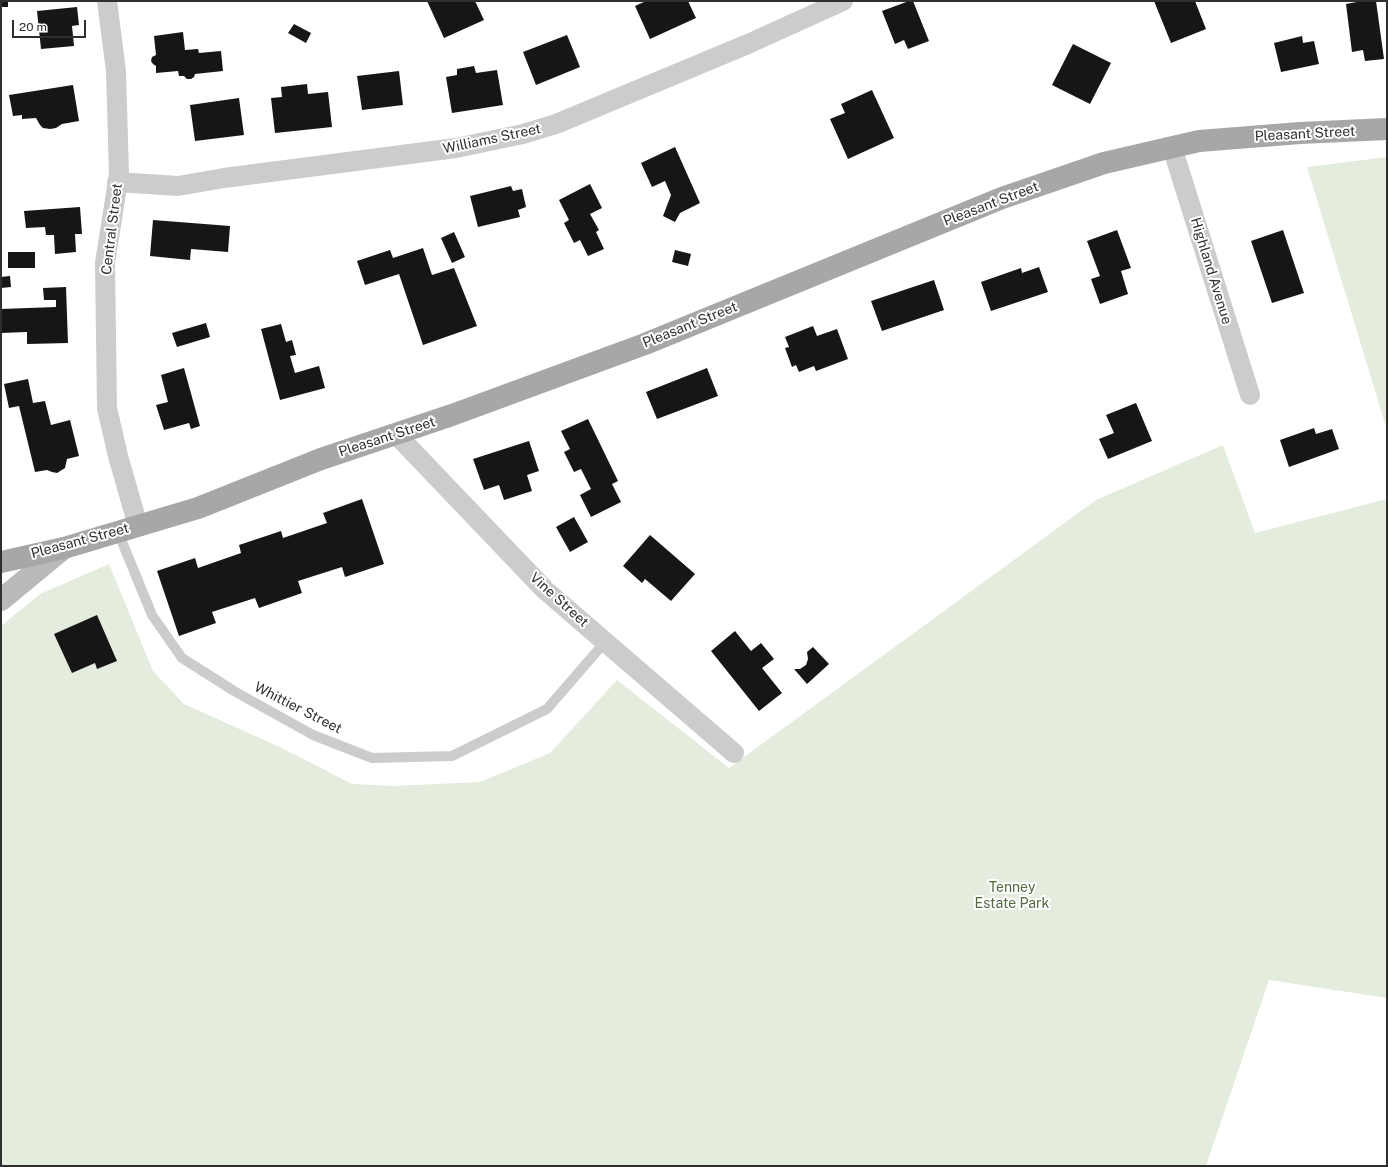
<!DOCTYPE html>
<html>
<head>
<meta charset="utf-8">
<style>
  body { margin:0 }
  #map { position:relative; width:1388px; height:1167px; overflow:hidden; background:#fff; font-family:"Public Sans",sans-serif }
  canvas { display:block }
  .frame { position:absolute; inset:0; border:2px solid #2f2f2f; pointer-events:none }
  .scale { position:absolute; left:12px; top:20px; width:74px; height:18px; box-sizing:border-box; border:2px solid #2f2f2f; border-top:0; padding-left:5px; font-size:12px; line-height:14px; white-space:nowrap; color:#2f2f2f; -webkit-text-stroke:3px #fff; paint-order:stroke }
</style>
</head>
<body>
<div id="map">
<canvas width="1388" height="1167"></canvas>
<div class="frame"></div>
<div class="scale">20 m</div>
</div>
<script>
const ctx = document.querySelector('canvas').getContext('2d');
ctx.lineJoin = 'round';
function fill(path, color) { ctx.fillStyle = color; ctx.fill(path, 'evenodd'); }
function trace(path, color, width, dash) { ctx.strokeStyle = color; ctx.lineWidth = width; ctx.lineCap = dash ? 'butt' : 'round'; ctx.setLineDash(dash || []); ctx.stroke(path); }
function label(font, color, halo, rows, align = 'center') {
  ctx.font = font + ' "Public Sans",sans-serif'; ctx.lineWidth = 4; ctx.setLineDash([]); ctx.textBaseline = 'middle'; ctx.strokeStyle = halo; ctx.fillStyle = color; for (const [text, x, y, turn = 0] of rows) {
    ctx.save(); ctx.translate(x, y); ctx.rotate((+turn || 0) * Math.PI / 180); ctx.textAlign = isNaN(turn) ? turn : align; if (halo) ctx.strokeText(text, 0, 0); ctx.fillText(text, 0, 0); ctx.restore();
  }
}
const green = new Path2D(`
  M1387 157V430L1307 167Z
  M1223 445 1255 533 1387 499V998L1269 980 1206 1166H1V626L40 594 109 564 153 671 184 704 282 748 352 784 394 786 480 782 550 753 617 680 729 768 1096 500Z`);
const building = new Path2D(`
  M1 1H8V7H1Z
  M427 1H475L484 20 444 38Z
  M646 1H688L696 18 650 39 635 6Z
  M909 1H913L929 41 908 49 904 40 895 44 882 11Z
  M1154 1H1195L1206 29 1171 43Z
  M1362 1H1376L1384 59 1365 61 1363 50 1352 52 1346 4Z
  M77 7 79 25 72 26 74 46 41 49 37 11Z
  M294 24 311 33 306 43 288 33Z
  M183 32 185 50 198 49 199 53 221 51 223 71 195 74 194 77 191 79H187L184 76H179L178 71 156 73V66L153 64 151 61 152 57 156 55 154 36Z
  M567 35 580 67 536 85 523 52Z
  M1302 36 1303 43 1314 41 1319 64 1281 72 1274 43Z
  M1073 44 1111 63 1090 104 1052 85Z
  M474 66 476 73 497 70 503 105 452 113 446 77 457 75V69Z
  M399 71 403 105 362 110 357 76Z
  M307 84 308 94 328 92 332 127 275 133 271 98 282 97 281 87Z
  M73 85 79 121 62 124 56 128 50 129 43 128 40 125 36 118 22 119V115L13 116 9 95Z
  M872 90 894 138 848 159 830 119 845 113 841 104Z
  M239 98 244 135 195 141 190 105Z
  M675 147 700 203 680 213 675 222 663 216 671 195 665 181 652 187 641 163Z
  M590 184 602 208 590 214 599 230 596 232 604 249 588 256 580 240 574 243 564 223 569 220 559 200Z
  M511 186 513 191 522 189 526 207 518 210 520 217 478 227 470 196Z
  M80 207 82 234H75L76 252 55 254 54 235H46L45 227 26 228 24 211Z
  M153 220 230 226 228 252 191 249 190 260 150 256Z
  M1117 230 1131 268 1121 271 1128 294 1100 304 1091 279 1100 276 1087 241Z
  M1283 230 1304 293 1272 303 1251 241Z
  M454 232 465 257 452 263 441 238Z
  M423 248 432 275 454 268 477 326 423 345 399 274 365 285 357 261 390 250 393 258Z
  M675 250 691 254 688 266 672 262Z
  M8 252H35V268H8Z
  M1039 267 1048 292 991 311 981 282 1021 268 1022 273Z
  M10 276 11 287 1 288V277Z
  M934 280 944 310 882 331 871 301Z
  M66 287 68 343 27 344V332L1 333V309L56 307V300H44L43 288Z
  M206 323 210 337 177 347 172 333Z
  M281 324 286 342 292 340 296 355 290 356 295 373 319 366 325 388 280 400 261 329Z
  M813 326 817 336 837 329 848 359 816 371 814 366 799 372 796 365 792 367 785 348 789 347 785 337Z
  M184 368 200 426 191 429 189 423 164 430 156 405 168 402 161 375Z
  M707 368 718 396 657 419 646 392Z
  M28 379 33 403 45 401 51 425 70 420 79 456 67 459 65 468 57 473 52 472 47 470 35 472 19 406 9 408 4 384Z
  M1136 403 1152 441 1108 459 1099 439 1114 433 1106 415Z
  M588 419 618 481 612 484 621 502 591 517 580 495 591 489 581 469 574 472 564 452 570 449 561 431Z
  M1314 428 1316 434 1332 429 1339 449 1289 467 1280 440Z
  M529 441 539 471 527 475 532 491 504 500 499 485 484 490 473 459Z
  M362 499 384 564 345 577 342 567 298 581 302 593 259 608 255 598 212 612 216 623 179 636 157 571 195 558 198 568 241 553 239 545 281 531 283 538 327 523 323 513Z
  M574 517 588 542 570 552 556 527Z
  M650 535 695 574 671 601 645 579 642 583 623 566Z
  M97 615 117 661 97 669 95 663 72 673 54 634Z
  M735 631 751 651 761 643 774 659 762 668 782 693 759 711 711 651Z
  M813 647 829 664 807 684 794 669H800L806 665 808 659 807 652Z`);
const service = new Path2D(`
  M118 532 152 615 182 658 234 691 313 735 372 758 452 756 547 709 605 642`);
const minor = new Path2D(`
  M107 1 116 71 119 174 105 263 107 408 118 456 138 526
  M1172 147 1250 395
  M117 182 178 186 224 178 456 148 523 134 556 124 748 44 843 1
  M396 434 545 590 734 753`);
const secondary = new Path2D(`
  M1 600 64 548`);
const primary = new Path2D(`
  M1 562 64 548 198 508 321 459 452 415 645 344 1002 198 1104 163 1199 141 1300 133 1387 129`);
const streetNames = [
  ["Pleasant Street",1305,134,-3],
  ["Williams Street",492,139,-12],
  ["Pleasant Street",991,204,-21],
  ["Central Street",112,229,-83],
  ["Highland Avenue",1211,271,73],
  ["Pleasant Street",690,325,-22],
  ["Pleasant Street",387,437,-18],
  ["Pleasant Street",80,541,-15],
  ["Vine Street",559,600,42],
  ["Whittier Street",298,708,27]
];
const parkNames = [
  ["Tenney",1012,888],
  ["Estate Park",1012,904]
];
fill(green, '#e4ecdd');
fill(building, '#161616');
trace(service, '#ccc', 10);
trace(minor, '#ccc', 20);
trace(secondary, '#b9b9b9', 22);
trace(primary, '#a7a7a7', 22);
label('14px', '#2f2f2f', '#fff', streetNames);
label('14px', '#4f6a3d', '#fff', parkNames);
</script>
</body>
</html>
